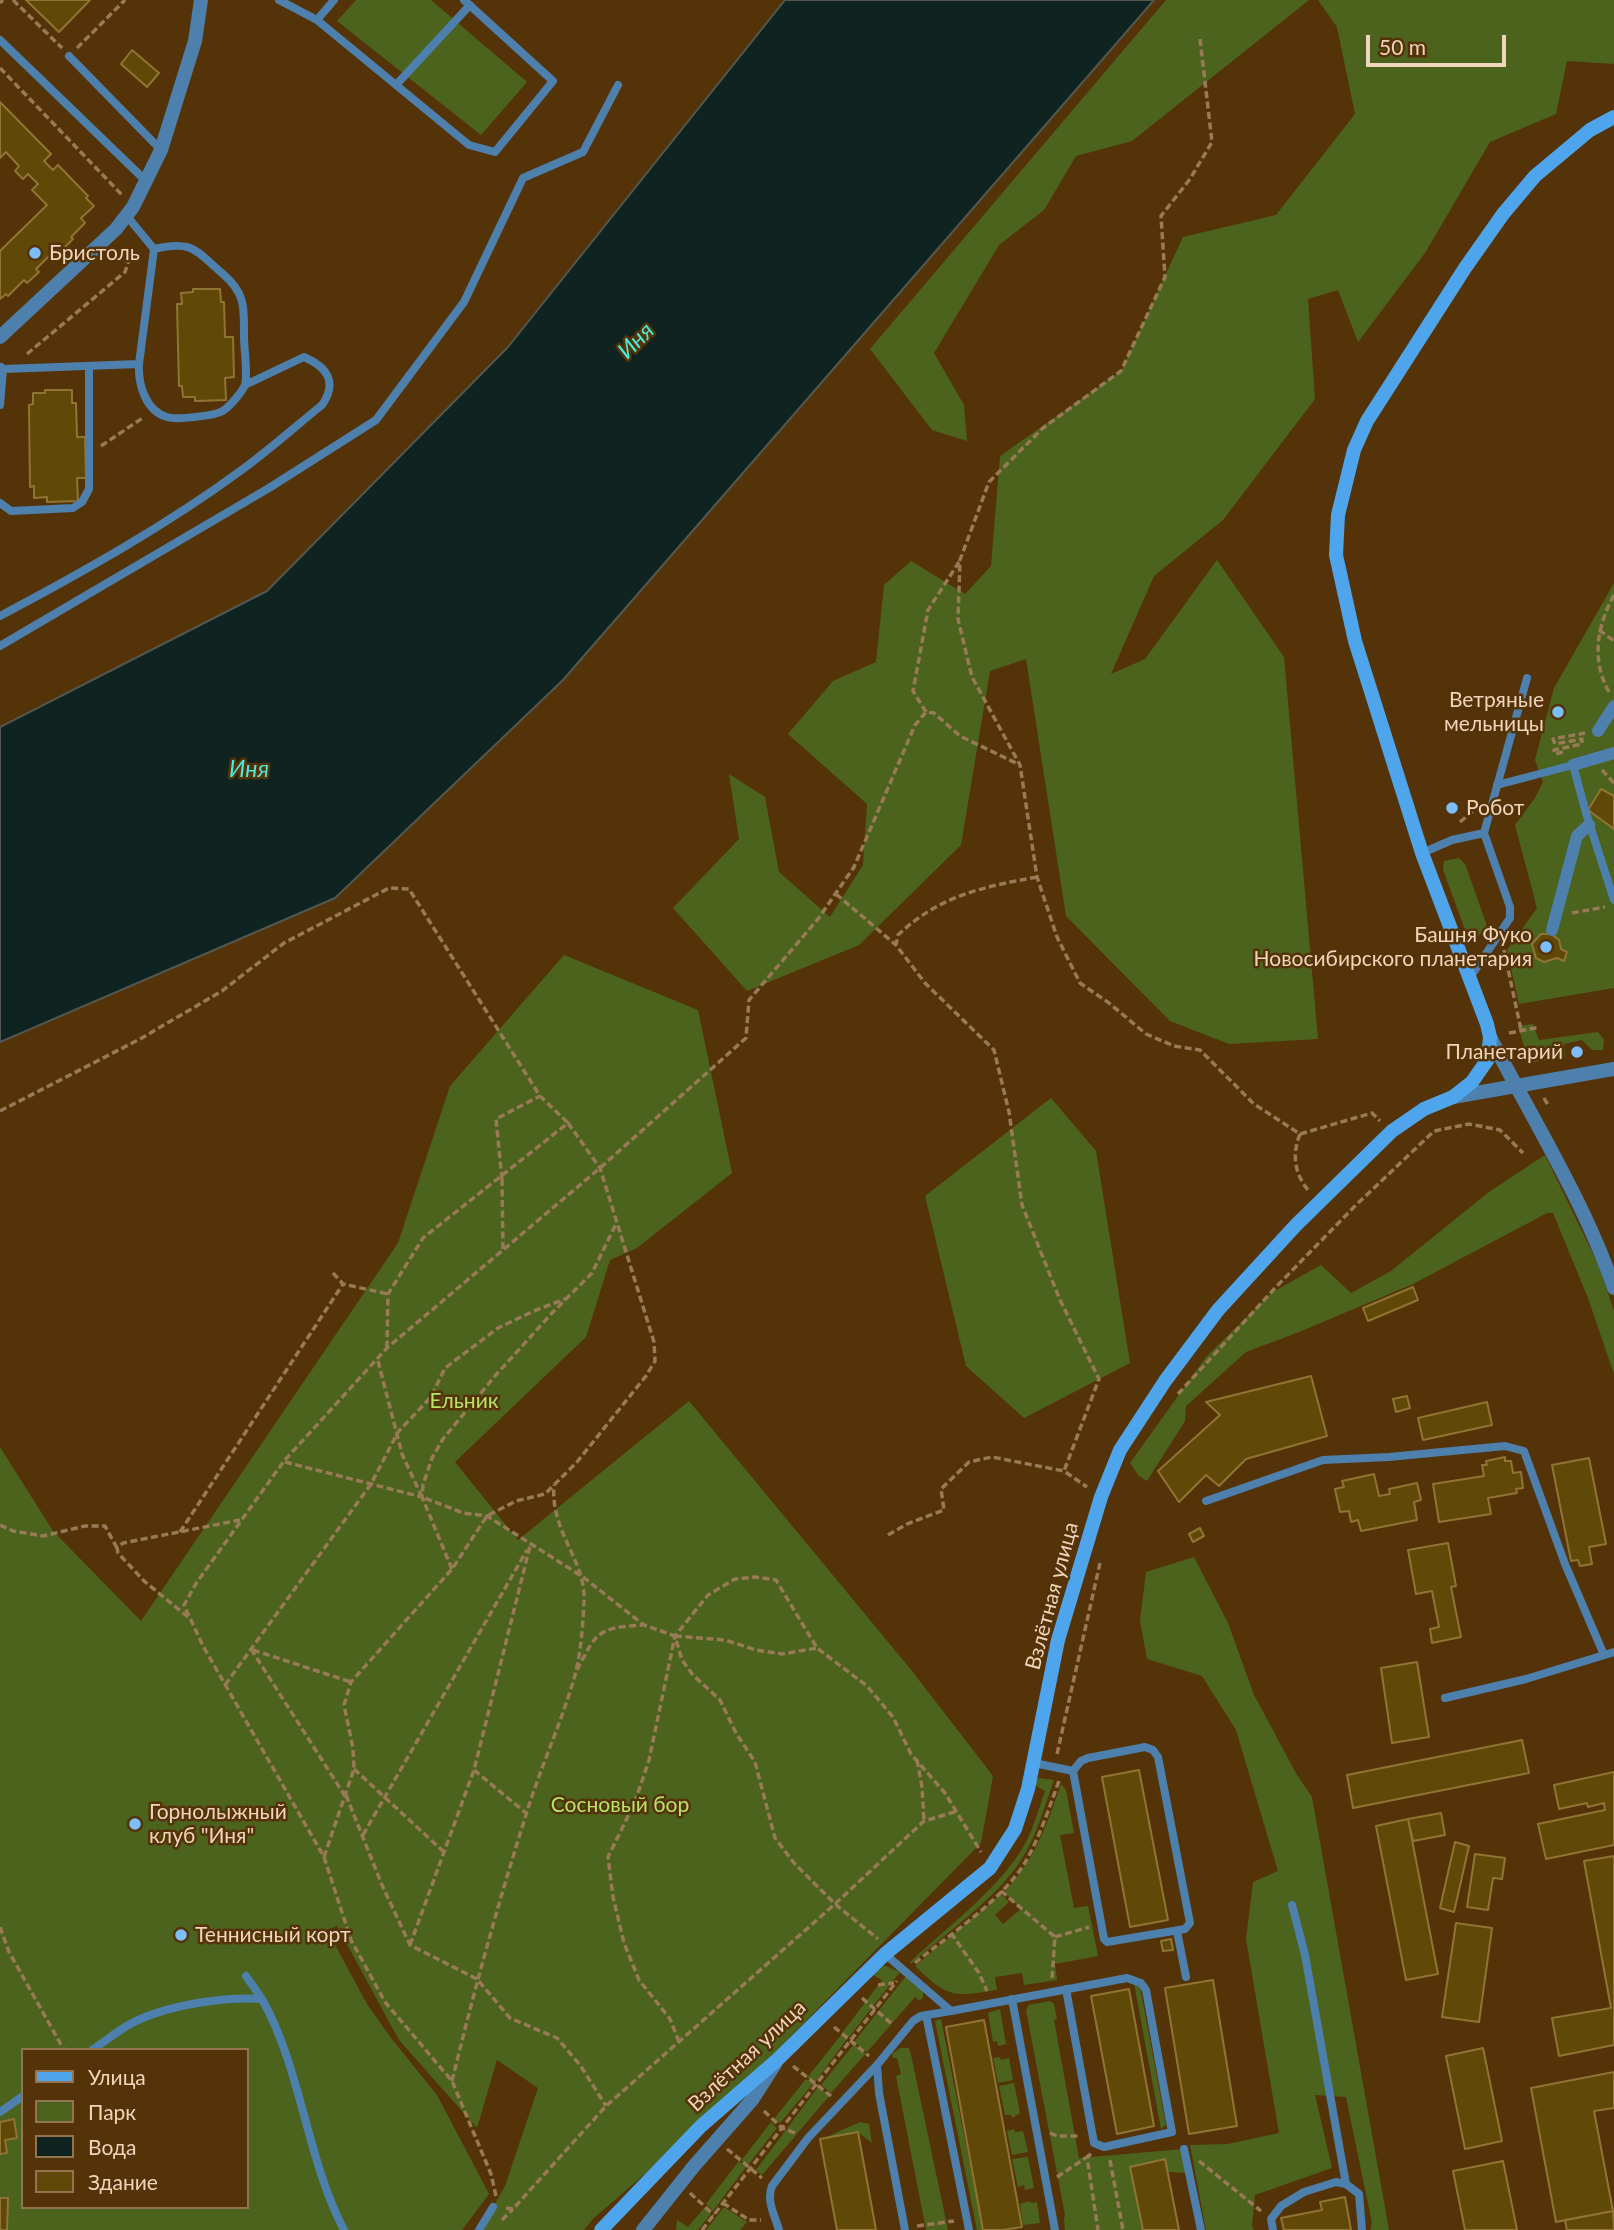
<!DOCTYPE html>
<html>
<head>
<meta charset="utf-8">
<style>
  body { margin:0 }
  #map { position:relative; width:1614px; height:2230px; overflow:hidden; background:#553309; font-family:Lato,sans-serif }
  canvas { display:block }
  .legend { position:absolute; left:21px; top:2048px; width:228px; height:161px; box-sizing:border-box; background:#553309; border:2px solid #937450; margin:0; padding:9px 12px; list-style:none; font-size:21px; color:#efd5bb }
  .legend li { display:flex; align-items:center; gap:14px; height:35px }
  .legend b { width:35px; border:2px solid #937450 }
  .scale { position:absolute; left:1366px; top:35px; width:140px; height:32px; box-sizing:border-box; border:4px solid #efd5bb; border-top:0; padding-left:9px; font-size:21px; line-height:24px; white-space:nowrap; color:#efd5bb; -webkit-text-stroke:5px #553309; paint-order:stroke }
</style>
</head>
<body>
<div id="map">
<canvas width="1614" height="2230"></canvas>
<ul class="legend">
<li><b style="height:9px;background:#4fa5ec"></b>Улица</li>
<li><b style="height:19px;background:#4c631e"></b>Парк</li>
<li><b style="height:19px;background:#0f2321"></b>Вода</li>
<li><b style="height:19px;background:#5f4808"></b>Здание</li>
</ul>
<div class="scale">50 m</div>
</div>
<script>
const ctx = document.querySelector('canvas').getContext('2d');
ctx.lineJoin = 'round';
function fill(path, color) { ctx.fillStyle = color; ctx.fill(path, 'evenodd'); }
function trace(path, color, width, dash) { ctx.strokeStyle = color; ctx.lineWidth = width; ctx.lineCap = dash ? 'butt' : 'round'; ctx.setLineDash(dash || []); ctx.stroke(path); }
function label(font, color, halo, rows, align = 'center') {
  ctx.font = font + ' Lato,sans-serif'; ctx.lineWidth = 5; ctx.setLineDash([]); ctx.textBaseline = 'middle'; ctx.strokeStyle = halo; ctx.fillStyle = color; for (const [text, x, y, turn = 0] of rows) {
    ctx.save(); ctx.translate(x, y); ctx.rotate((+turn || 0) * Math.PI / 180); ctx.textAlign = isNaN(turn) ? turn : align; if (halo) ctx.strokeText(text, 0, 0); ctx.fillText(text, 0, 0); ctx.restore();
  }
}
const green = new Path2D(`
  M356 0H431L527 82 481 135 337 21Z
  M1166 0H1309L1132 141 1076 156 1044 210 999 245 934 353 964 405 967 441 932 430 870 349Z
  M1318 0H1614V64L1567 61 1556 114 1490 142 1425 253 1358 342 1338 290 1308 299 1315 399 1223 520 1154 576 1111 674 1145 659 1217 560 1284 657 1318 1039 1229 1044 1170 1021 1066 916 1026 659 990 671 961 845 859 945 747 991 673 908 739 839 729 774 765 797 779 872 830 917 863 865 867 804 788 734 833 681 876 662 884 585 911 561 965 594 991 566 1000 456 1121 371 1183 237 1276 215 1355 114 1337 27Z
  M1614 583V988L1519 1004 1507 950 1537 908 1515 825 1535 798 1543 782 1535 760 1554 688Z
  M1459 858 1465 864 1486 923V928L1477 937 1467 935 1443 870 1444 861Z
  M564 955 698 1010 732 1173 637 1248 610 1260 586 1337 455 1462 518 1540 689 1401 912 1671 993 1776 981 1843 714 2114 594 2218 584 2230H484L493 2207 505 2186 538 2088 497 2060 477 2128 399 2040 337 1926 327 1930 367 2004 391 2038 437 2095 489 2194 462 2230H0V1447L53 1531 141 1621 398 1243 450 1086ZM23 2050H247V2207H23Z
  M1533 1024 1539 1040 1598 1032 1604 1040 1603 1050H1592L1582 1040 1564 1044 1565 1057 1529 1063 1518 1026Z
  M1051 1098 1096 1151 1130 1363 1024 1418 966 1366 925 1196Z
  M1545 1155 1599 1266 1614 1311V1374L1588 1298 1553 1213H1547L1413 1284 1299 1332 1246 1352 1186 1406 1185 1421 1147 1481 1139 1476 1130 1463 1206 1357 1271 1293 1321 1265 1351 1293 1391 1271 1489 1192Z
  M1194 1557 1228 1623 1254 1695 1297 1775 1312 1797 1389 2230H1370L1372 2223 1346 2097 1315 2095 1332 2168 1255 2195 1252 2226 1254 2230H1206L1190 2145 1228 2144 1279 2133 1246 1939 1253 1882 1278 1871 1236 1730 1202 1676 1147 1659 1140 1621 1146 1572Z
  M1039 1778 1054 1780C1044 1807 1037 1836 1021 1860 998 1897 945 1934 911 1964L910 1962C946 1928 1003 1886 1026 1842 1034 1826 1039 1808 1045 1791L1032 1783Z
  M1061 1784 1066 1790 1074 1833 1060 1835 1074 1908 1088 1906 1098 1956 1055 1964 1057 1980 1024 1985 1022 1973 995 1977 997 1990C953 1997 948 1998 915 1966L1001 1894 1009 1902 995 1915 1003 1924 1021 1909 1004 1892C1035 1860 1047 1824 1061 1784Z
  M886 1966 900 1972 849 2037 842 2033 882 1980 873 1975 877 1967Z
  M906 1976 923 1991V1997L920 2001 915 1997 867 2052 854 2042Z
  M1134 1983 1140 1987 1166 2125 1161 2129Z
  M1050 2001 1054 2004 1057 2019 1054 2020 1079 2158 1184 2149 1189 2173 1167 2172 1164 2159 1130 2167 1143 2230H1065L1064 2220 1065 2215 1026 2010 1029 2005Z
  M1000 2009 1006 2044 998 2046 997 2041 993 2042 988 2013Z
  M941 2019 983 2230H977L935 2021Z
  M841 2035 847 2039 815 2082 807 2078Z
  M854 2044 866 2053 831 2093 821 2085Z
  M900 2048H909L911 2055 948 2230H926L896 2076 901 2074 897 2058H893L892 2054Z
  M1000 2057 1001 2060 1009 2058 1013 2080 998 2083 993 2058Z
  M806 2079 813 2084 780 2123 773 2120Z
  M1014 2083 1020 2113 1012 2118 1011 2115H1005L999 2086Z
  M818 2087 830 2095 762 2175 756 2170Z
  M771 2122 777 2128 748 2165 741 2161Z
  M860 2122 869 2124 872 2143 858 2132 822 2139Z
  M1014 2129 1015 2132 1023 2131 1028 2152 1012 2155 1007 2131Z
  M1028 2157 1034 2188 1025 2190 1024 2185 1018 2187 1012 2159Z
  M739 2161 746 2167 713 2211 706 2204Z
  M1030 2201 1031 2203 1037 2202 1040 2223 1023 2225 1020 2204Z
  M705 2207 711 2214 698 2230H676L677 2220 688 2227Z
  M724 2207 747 2222 740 2230H706Z`);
const water = new Path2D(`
  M785 0H1154L563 680 335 898 0 1042V727L267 591 508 347Z`);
const building = new Path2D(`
  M26 0H90L59 32Z
  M132 50 159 73 147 87 121 64Z
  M0 102 51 154 44 161 53 170 58 165 88 196 86 198 94 206 81 218 85 223 71 237 73 239 61 251 57 248 36 269 39 272 27 283 24 280 8 296 6 294 0 299V251L47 205 32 190 38 184 28 174 23 179 15 171 19 166 6 152 0 158Z
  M193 289H220L221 302H224L225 337H233L234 377 225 378 226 400 195 401V397H183L182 386H179L177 304H182L181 293 193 292Z
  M45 390H72V403H76L77 437H85L86 478H77L78 501 47 502V497L34 498V486L30 487 29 405 33 404V393H45Z
  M1601 789 1614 796V829L1588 810Z
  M1541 934H1551L1559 940 1561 949 1567 952 1564 961 1557 958 1544 962 1536 958 1532 944Z
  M1413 1287 1418 1300 1368 1321 1363 1308Z
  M1311 1376 1327 1436 1246 1459 1219 1486 1206 1475 1179 1502 1158 1471 1220 1415 1206 1402Z
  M1407 1396 1410 1408 1396 1412 1393 1399Z
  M1487 1402 1492 1425 1423 1440 1418 1418Z
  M1505 1457V1461H1511L1513 1473 1521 1472 1523 1488 1516 1489 1517 1493 1488 1498 1491 1514 1439 1522 1433 1484 1484 1476 1482 1465H1487L1486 1461Z
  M1589 1458 1606 1544 1589 1547 1592 1564 1580 1566 1578 1560 1571 1561 1552 1465Z
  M1374 1474 1379 1496 1390 1494 1389 1489 1417 1483 1421 1500 1414 1502 1417 1520 1361 1531 1358 1520 1351 1522 1349 1511 1340 1512 1335 1489 1344 1487 1342 1481Z
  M1200 1528 1204 1536 1193 1542 1189 1534Z
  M1448 1543 1456 1586 1451 1587 1461 1637 1432 1643 1430 1629 1439 1627 1432 1591 1416 1594 1408 1550Z
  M1417 1662 1429 1737 1392 1743 1381 1668Z
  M1522 1740 1529 1773 1353 1808 1347 1775Z
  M1139 1770 1168 1920 1130 1927 1102 1777Z
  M1614 1772V1845L1546 1859 1538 1824 1605 1810 1604 1803 1588 1807 1587 1803 1559 1809 1554 1785Z
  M1441 1813 1445 1835 1413 1841 1408 1819Z
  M1408 1819 1438 1974 1406 1980 1376 1826Z
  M1455 1842 1469 1846 1454 1912 1440 1908Z
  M1475 1854 1505 1858 1502 1879 1493 1878 1488 1910 1467 1907Z
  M1614 1856V2045L1559 2056 1552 2018 1611 2008 1584 1861Z
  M1456 1923 1492 1928 1479 2022 1442 2017Z
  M1171 1939 1173 1950 1163 1951 1161 1941Z
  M1213 1980 1237 2126 1189 2134 1165 1988Z
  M1129 1989 1154 2126 1117 2134 1091 1996Z
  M984 2020 1022 2227 1003 2230H983L946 2027Z
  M1483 2048 1502 2141 1465 2149 1446 2056Z
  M1614 2072V2108L1594 2111 1613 2211 1556 2222 1531 2088Z
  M14 2119 17 2138 5 2140 7 2153 0 2154V2122Z
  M858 2132 876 2230H837L820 2139Z
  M1165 2159 1179 2230H1143L1130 2167Z
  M1503 2161 1517 2230H1465L1453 2171Z
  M1345 2197 1351 2230H1284L1281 2218 1322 2210 1320 2202Z
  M0 2198H8L7 2230H0Z
  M1613 2211 1614 2230H1567L1565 2220Z`);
const path = new Path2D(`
  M13 0 62 48
  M0 3 3 0
  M1200 39 1212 142 1190 179 1161 216 1165 277 1121 371 1043 428 989 482 960 560 958 619 972 677 1020 765 1037 877 1057 937 1080 983 1109 1003 1146 1034 1174 1046 1200 1050 1254 1104 1300 1134 1372 1113 1380 1121
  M77 48 125 0
  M0 68 122 195
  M27 354 125 272 134 245
  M101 446 144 417
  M1599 630 1614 641
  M1609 692C1591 660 1597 626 1614 595
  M926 712 913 691 928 610 959 562
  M1563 752 1555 754 1554 750 1582 744V739L1555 744 1553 739 1585 733
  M1602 770 1614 783
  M1460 822 1473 811
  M1037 877C982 887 939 896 898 935L896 945 925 983 994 1050 1009 1112 1022 1205 1060 1300 1099 1379 1064 1471 1087 1487
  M836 894 896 945
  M1572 913 1605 907
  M1504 950 1521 1030
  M1509 1033 1540 1027
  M1544 1098 1549 1107
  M0 1111 140 1039 222 991 284 943 389 888 409 889 540 1096 568 1123
  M1300 1134C1292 1154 1294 1173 1308 1190
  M502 1179 496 1119 540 1096
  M502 1179 503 1250
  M333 1273 343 1284 388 1294
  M378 1361 402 1454 422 1497 463 1513 487 1516 583 1577 644 1625 675 1636 682 1660 693 1675 720 1700 736 1733 755 1762 775 1838 794 1863 835 1904 878 1939
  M1178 1394 1276 1287 1354 1207 1434 1131 1469 1124 1500 1130 1523 1153
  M285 1462 422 1497
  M0 1525 13 1531 43 1536 85 1526H105L117 1548
  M180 1532 343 1284
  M888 1535 907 1524 944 1510 941 1489 969 1462 992 1457 1064 1471
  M452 1569 422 1497 423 1485 432 1458 443 1439 495 1376 552 1313 592 1273 616 1224
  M188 1617 144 1581 118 1553 117 1548 123 1543 240 1520
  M675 1636 725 1640 756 1650 782 1654 817 1648
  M251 1649 345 1796
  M253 1650 351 1682
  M577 1670C597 1631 598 1628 642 1625
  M225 1685 371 1484 398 1432 431 1397 445 1368 498 1328 534 1311 565 1299
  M1057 1754 1100 1563
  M917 1760 922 1787 924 1821
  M354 1769 444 1852
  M474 1770 526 1813
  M346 1795 382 1885 410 1945 477 1979 510 2018 557 2038 580 2065 606 2106
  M363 1835 527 1550
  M324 1857 354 1769 353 1748 344 1705 351 1682 452 1569 487 1516 516 1501 545 1494 577 1462 646 1376 655 1361 654 1342 600 1168 568 1123 423 1238 388 1294 387 1347
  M1001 1891 1055 1937 1052 1979
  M0 1927 9 1952 64 2050
  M951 1933 979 1973 987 1991
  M1055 1937 1089 1927
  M410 1945 474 1770 530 1546
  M915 1963C950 1934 1003 1900 1026 1861 1040 1836 1049 1808 1059 1781
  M878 1985 894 1983
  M862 1998 893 2025
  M834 2027 869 2056
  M679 2042 670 2019 639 1980 624 1943 613 1897 608 1857 635 1802 649 1760 675 1636 708 1595 735 1579 755 1577 776 1580 817 1648 867 1686 893 1717 911 1754 945 1793 981 1852
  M793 2066 831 2096
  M452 2081C474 1991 498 1903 526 1815 540 1768 562 1722 575 1675 581 1652 583 1624 584 1601 586 1560 550 1532 554 1485
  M764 2111 782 2128 798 2134
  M1050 2133 1057 2136H1080
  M727 2149 762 2178
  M1091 2154 1087 2157 1098 2230
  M1110 2160 1123 2230
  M1199 2161 1261 2211
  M1057 2177 1087 2157
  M690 2193 714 2215
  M496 2196 491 2174 452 2081 385 2002 351 1940 324 1857 203 1646 184 1605 197 1582 284 1461 387 1348 600 1168 746 1038 749 1000 818 919 854 867 915 725 926 712 934 713 960 736 1020 765
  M723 2203 749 2220H761
  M506 2208 513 2209 606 2106 835 1904 924 1821 958 1811
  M502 2220 513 2209
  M917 2226 954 2221
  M702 2230 897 1981`);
const service = new Path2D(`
  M279 0 317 20 469 145 495 152 553 81 464 0
  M317 20 334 0
  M0 40 146 181
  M69 56 161 150
  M396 85 470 5
  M139 364 154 249
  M3 369 139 364C138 383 145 411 167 417 176 420 217 416 224 410 230 406 242 392 245 385 248 375 244 348 244 337 244 308 246 294 223 274 195 250 193 240 154 249L126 215
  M0 405 3 369 1 367
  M0 503 11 511 73 508 82 502 89 489V367
  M0 616C83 572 167 525 243 469 270 449 296 426 322 405 338 382 327 367 304 357L245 385
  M0 646 269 488 376 420 464 302 523 178 583 152 618 85
  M1497 785 1573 765 1586 813 1614 900
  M1422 853 1452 840 1484 833
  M1469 979 1510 918V907L1484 833 1527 678
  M1206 1501 1323 1460 1389 1457 1505 1446 1524 1451 1565 1564 1604 1655
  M1445 1698 1526 1679 1614 1652
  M1034 1763 1073 1771 1104 1939 1107 1942 1185 1929 1190 1923 1158 1757 1153 1750 1145 1747 1088 1758 1081 1761 1073 1771
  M1292 1905 1305 1955 1346 2184
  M1177 1931 1186 1977
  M885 1954 951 2011 1127 1978 1141 1983 1146 1990 1172 2132 1104 2147 1094 2143 1066 1989
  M246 1976 262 1999
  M1012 1999 1055 2230
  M926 2015 969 2230
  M92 2050C107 2040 122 2027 138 2020 171 2005 226 1996 262 1999 302 2071 306 2157 344 2230
  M877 2065 879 2093 905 2230
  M0 2112 23 2096
  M1184 2149 1201 2230
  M479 2230 493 2207
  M779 2230C775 2216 766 2201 772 2186L808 2138 877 2065 913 2021 921 2016 951 2011
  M1273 2230 1271 2219 1281 2206 1304 2192 1336 2182 1346 2184 1359 2194 1362 2230`);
const pedestrian = new Path2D(`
  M1598 731 1614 706
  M1573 765 1614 753
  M1552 930 1577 836 1589 825`);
const minor = new Path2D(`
  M1453 1097 1614 1069
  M643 2230 694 2166 752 2100 775 2064`);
const tertiary = new Path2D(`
  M0 337 116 229 133 207 161 150 195 41 201 0
  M1490 1037C1532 1118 1585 1203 1614 1288`);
const secondary = new Path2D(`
  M601 2230 701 2126 777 2060 885 1954 990 1868 1015 1829 1028 1789 1058 1640 1101 1497 1120 1450 1165 1381 1218 1310 1296 1225 1392 1131 1424 1109 1453 1097 1472 1082 1488 1059 1490 1037 1487 1024 1422 853 1355 641 1336 555 1338 515 1354 450 1367 421 1465 268 1503 214 1535 176 1590 130 1614 117`);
const markers = [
  [35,253,7,"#7bbef9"],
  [1558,712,7,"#7bbef9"],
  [1452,808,7,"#7bbef9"],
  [1546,947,7,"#7bbef9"],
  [1577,1052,7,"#7bbef9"],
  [135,1824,7,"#7bbef9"],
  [181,1935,7,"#7bbef9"]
];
const poiNames = [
  ["Бристоль",49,253],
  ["Ветряные",1544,700,"right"],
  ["мельницы",1544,724,"right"],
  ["Робот",1466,808],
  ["Башня Фуко",1532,935,"right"],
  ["Новосибирского планетария",1532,959,"right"],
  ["Планетарий",1563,1052,"right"],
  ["Горнолыжный",149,1812],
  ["клуб \"Иня\"",149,1836],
  ["Теннисный корт",195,1935]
];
const parkNames = [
  ["Ельник",464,1401],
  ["Сосновый бор",620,1805]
];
const streetNames = [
  ["Взлётная улица",1052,1596,-75],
  ["Взлётная улица",747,2056,-43]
];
const waterNames = [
  ["Иня",636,341,-45],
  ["Иня",249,770]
];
fill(green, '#4c631e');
fill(water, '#0f2321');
trace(water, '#52584f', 2);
fill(building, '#5f4808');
trace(building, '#907433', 2);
trace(path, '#987a57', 3.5, [7, 3.5]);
trace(service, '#4d80ac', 8);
trace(pedestrian, '#4d80ac', 12);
trace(minor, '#4d80ac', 14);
trace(tertiary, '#4d80ac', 14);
trace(secondary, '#4fa5ec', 14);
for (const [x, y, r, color] of markers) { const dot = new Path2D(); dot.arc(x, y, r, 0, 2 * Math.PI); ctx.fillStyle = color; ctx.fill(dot); trace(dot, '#553309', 2.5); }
label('21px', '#efd5bb', '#553309', poiNames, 'left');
label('21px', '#b6e463', '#553309', parkNames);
label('21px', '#efd5bb', '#553309', streetNames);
label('italic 23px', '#48e9db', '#553309', waterNames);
</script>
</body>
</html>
